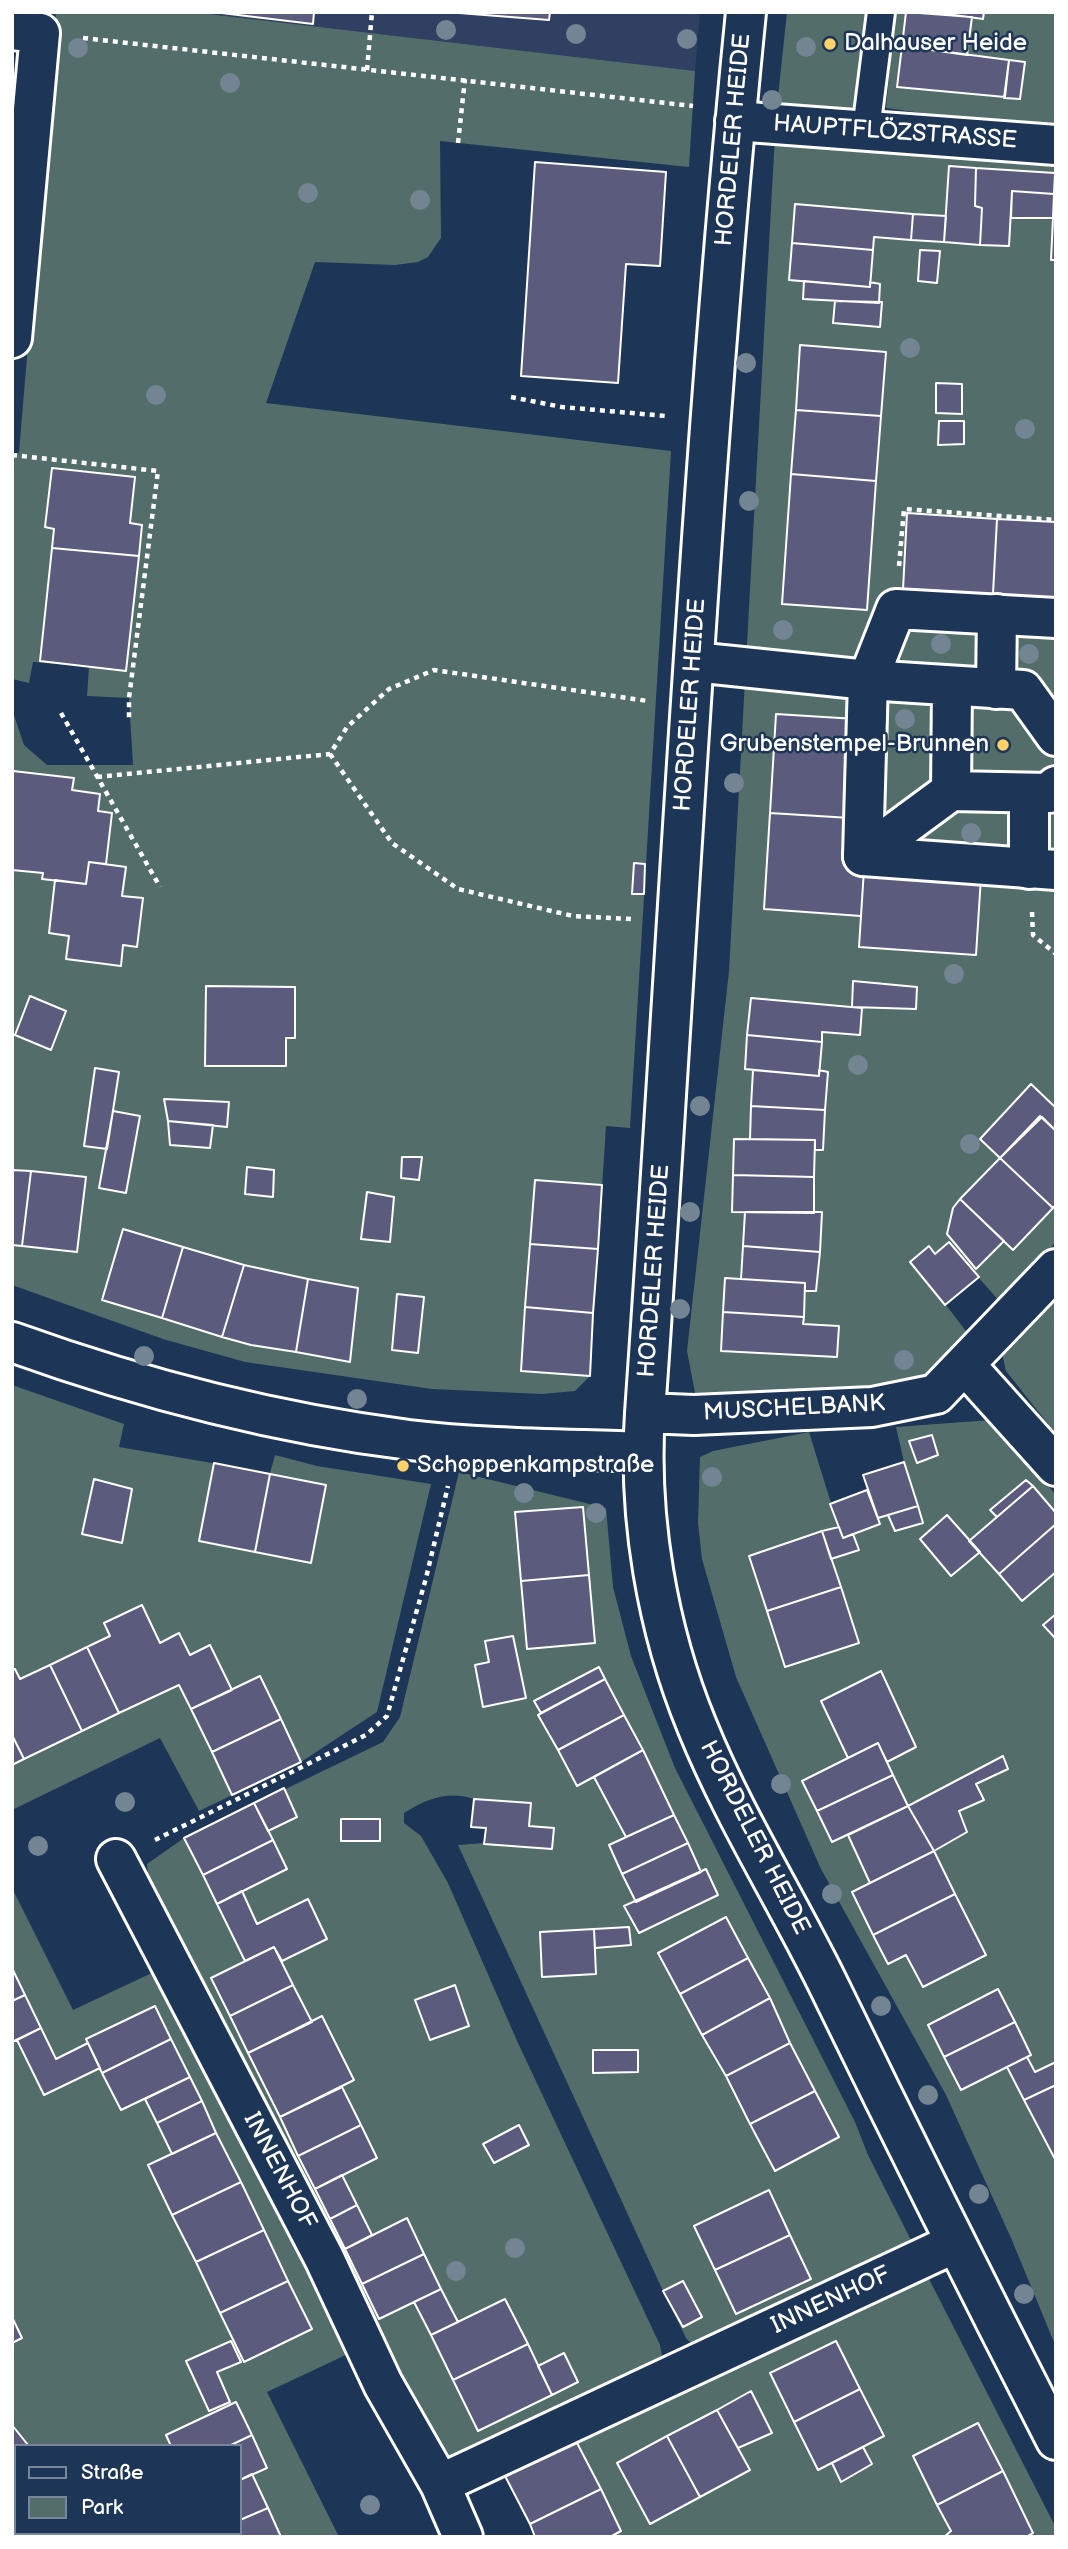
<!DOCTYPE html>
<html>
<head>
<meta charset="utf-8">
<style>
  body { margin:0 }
  #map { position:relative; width:1068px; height:2549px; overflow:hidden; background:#1d3557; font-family:"Balsamiq Sans",sans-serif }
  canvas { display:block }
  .frame { position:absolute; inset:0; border:14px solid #fff; pointer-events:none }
  .legend { position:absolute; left:14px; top:2444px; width:228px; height:91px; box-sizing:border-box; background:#1d3557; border:2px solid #77869a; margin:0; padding:9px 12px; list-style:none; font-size:21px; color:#fff }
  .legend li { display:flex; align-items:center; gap:14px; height:35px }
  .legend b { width:35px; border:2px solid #77869a }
</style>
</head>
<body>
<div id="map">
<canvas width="1068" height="2549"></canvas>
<div class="frame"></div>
<ul class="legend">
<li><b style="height:9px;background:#1d3557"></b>Straße</li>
<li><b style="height:19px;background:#536d6a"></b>Park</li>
</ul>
</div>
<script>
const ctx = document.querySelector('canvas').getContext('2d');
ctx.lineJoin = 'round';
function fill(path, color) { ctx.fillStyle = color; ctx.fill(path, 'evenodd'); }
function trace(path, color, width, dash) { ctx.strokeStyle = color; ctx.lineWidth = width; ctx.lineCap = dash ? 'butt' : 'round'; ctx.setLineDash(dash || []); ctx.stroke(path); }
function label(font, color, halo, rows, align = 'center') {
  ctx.font = font + ' "Balsamiq Sans",sans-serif'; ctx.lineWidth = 5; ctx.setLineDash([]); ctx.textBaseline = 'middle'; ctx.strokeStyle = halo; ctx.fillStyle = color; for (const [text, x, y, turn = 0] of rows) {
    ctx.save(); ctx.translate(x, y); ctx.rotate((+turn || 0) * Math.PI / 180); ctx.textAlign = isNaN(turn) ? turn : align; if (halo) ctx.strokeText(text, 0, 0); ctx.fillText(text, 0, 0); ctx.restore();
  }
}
const built = new Path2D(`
  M191 12H700L695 71Z`);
const green = new Path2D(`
  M56 12H191L695 71 689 167 440 141 441 238 428 257 418 262 395 265 315 262 266 403 671 451 630 1128 606 1126 590 1376 575 1391 542 1394 432 1389 245 1362 163 1339 12 1285V709L24 745 47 765H133L129 698 87 696 89 667 33 662 29 683 12 679V458L19 452Z
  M787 12H881L868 118 777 106Z
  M895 12H1056V123L944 116 886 108Z
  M775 135 1056 162 1053 217 1056 218V1242L1000 1302 979 1278 946 1305 972 1339 922 1383 847 1394 696 1398 687 1351 729 971Z
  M1056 1293V1434L1006 1371 1002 1353Z
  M12 1385 124 1424 119 1447 270 1473 275 1455 317 1466 431 1484 377 1712 301 1762 199 1811 160 1738 12 1810Z
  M991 1420 1056 1495V2347L1011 2238 946 2095 821 1869 736 1677 702 1559 698 1523 700 1457 713 1451 809 1432 831 1503 867 1490 863 1475 904 1462 896 1427Z
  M459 1472 606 1508 613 1587 631 1656 675 1768 855 2122 868 2155 911 2240 693 2345 686 2338 663 2291 458 1845 484 1843 485 1828 471 1827 474 1799C448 1790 426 1799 404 1813V1823L421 1836 448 1883 518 2043 660 2345 662 2356 454 2459 435 2449 149 1888 147 1864 184 1838 383 1742 400 1717Z
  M12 1888 73 2010 156 1971 350 2353 267 2392 339 2537H12ZM16 2446H240V2533H16Z
  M925 2271 1056 2528V2537H535L505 2476Z`);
const building = new Path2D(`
  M213 12H314L313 24Z
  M446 12H550L549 20Z
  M906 12 972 17 967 55 902 46Z
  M933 12H984L983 19Z
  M902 46 1009 60 1005 97 897 87Z
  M1009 60 1025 62 1020 99 1004 98Z
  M535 162 666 172 660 266 626 264 618 383 521 376Z
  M949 166 976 168 975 206 982 208 980 245 944 242Z
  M976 168 1055 173 1054 194 1012 191 1009 246 980 245 982 208 975 206Z
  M1012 191 1054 194 1053 218H1011Z
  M795 204 913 214 911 240 874 237 873 250 792 243Z
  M913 214 946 216 944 242 911 240Z
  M1053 218H1056V260H1051Z
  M792 243 873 250 870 287 789 280Z
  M920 250 940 251 937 283 918 281Z
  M804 281 870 287V282L880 284 879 303 803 299Z
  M835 301 882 302 880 327 833 323Z
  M800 345 886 352 881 416 796 410Z
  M936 383 962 384V414L936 413Z
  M796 410 881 416 876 481 791 474Z
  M939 421H964V444L938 445Z
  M52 468 135 477 130 523 142 525 139 556 52 548 54 529 45 527Z
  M791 474 876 481 867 610 782 604Z
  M907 513 997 519 993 594 903 590Z
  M997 519 1056 522V598L993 594Z
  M52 548 139 556 126 671 40 661Z
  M776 714 856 719 850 818 770 813Z
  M13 771 74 778 72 790 100 794 98 811 112 813 106 864 89 862 86 884 42 879 43 873 12 870Z
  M770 813 850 818 847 867 864 869 861 916 764 909Z
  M89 862 126 867 122 896 143 898 137 947 123 945 121 966 66 959 69 936 49 933 55 880 86 884Z
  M634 863 645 864 644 894H632Z
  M864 869 981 877 976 955 859 947Z
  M853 981 917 987 916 1009 852 1007Z
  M206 986 295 987V1038H286V1066H205Z
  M30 996 66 1011 51 1050 15 1035Z
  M751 998 862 1008 860 1035 822 1032V1042L747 1035Z
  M747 1035 822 1042 819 1076 745 1069Z
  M95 1068 119 1072 107 1149 84 1146Z
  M753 1070 819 1076V1070L828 1072 825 1110 751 1106Z
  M1031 1084 1056 1108V1131L1042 1117 1000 1158 980 1139Z
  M164 1099 229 1102 227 1127 168 1121Z
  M751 1106 825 1110 823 1150H815V1140L750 1139Z
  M113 1111 140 1116 126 1193 99 1188Z
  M1040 1116 1056 1131V1205L1053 1208 1000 1158Z
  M168 1121 213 1125 210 1148 170 1145Z
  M734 1139 815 1140 814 1177 733 1175Z
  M402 1157H422L419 1180 401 1178Z
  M1000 1158 1053 1208 1013 1250 960 1199Z
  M247 1167 274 1170 273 1197 245 1194Z
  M12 1170 31 1171 22 1246 12 1245Z
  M31 1171 86 1177 77 1252 22 1246Z
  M733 1175 814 1177V1213L732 1212Z
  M535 1180 602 1185 598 1249 530 1244Z
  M367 1192 394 1197 390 1242 361 1239Z
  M960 1199 1004 1241 976 1269 947 1234 953 1208Z
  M745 1212H822L820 1252 743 1246Z
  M123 1229 183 1247 162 1318 102 1300Z
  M949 1242 979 1277 945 1305 910 1262 929 1246 935 1254Z
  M530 1244 598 1249 593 1313 525 1307Z
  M743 1246 820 1252 816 1291H805V1283L741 1279Z
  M183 1247 244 1265 222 1337 162 1318Z
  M244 1265 308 1279 296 1352 251 1345 222 1337Z
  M725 1278 805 1283 804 1317 723 1312Z
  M308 1279 358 1288 350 1362 296 1352Z
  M397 1294 424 1297 418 1353 392 1350Z
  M525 1307 593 1313 590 1376 521 1371Z
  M723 1312 804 1317 803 1324 839 1326 837 1357 721 1351Z
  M932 1435 938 1455 917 1463 909 1441Z
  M904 1462 918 1506 878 1518 863 1475Z
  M214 1463 270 1474 255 1552 199 1541Z
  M270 1474 326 1485 311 1563 255 1552Z
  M94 1479 132 1489 122 1543 82 1534Z
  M1026 1480 1033 1486 997 1517 990 1510Z
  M1033 1486 1056 1513V1524L999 1574 969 1541Z
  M867 1490 880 1524 843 1538 830 1504Z
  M918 1506 923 1523 895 1531 888 1515Z
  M583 1507 589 1575 521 1581 515 1512Z
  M947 1515 980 1552 951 1576 920 1539Z
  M1056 1524V1572L1022 1601 999 1574Z
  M839 1527 843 1538 853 1534 859 1550 831 1559 822 1531Z
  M822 1531 841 1587 767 1611 749 1556Z
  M589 1575 595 1643 527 1649 521 1581Z
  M841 1587 859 1643 785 1667 767 1611Z
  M142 1605 160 1643 179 1633 190 1655 210 1645 232 1690 191 1709 179 1685 119 1713 87 1647 110 1636 104 1623Z
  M1056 1614V1639L1043 1625Z
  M513 1636 526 1698 483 1707 475 1665 489 1662 485 1641Z
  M87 1647 119 1713 82 1731 50 1665Z
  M50 1665 82 1731 24 1759 12 1735V1670L15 1669 20 1679Z
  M599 1667 605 1679 541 1713 534 1701Z
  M881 1671 916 1747 887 1762 878 1743 848 1758 821 1701Z
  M260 1676 281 1719 212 1752 191 1709Z
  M605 1679 624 1715 558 1750 538 1715Z
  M624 1715 643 1750 577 1786 558 1750Z
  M281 1719 301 1762 232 1795 212 1752Z
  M12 1735 24 1759 12 1765Z
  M878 1743 893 1775 817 1811 802 1781Z
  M643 1750 674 1815 626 1837 594 1777Z
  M1003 1756 1008 1769 976 1784 984 1800 959 1811 967 1832 934 1851 908 1806Z
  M893 1775 908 1806 832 1842 817 1811Z
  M284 1788 297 1817 268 1831 254 1803Z
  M474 1799 531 1803 529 1826 554 1828 552 1849 484 1844 486 1828 471 1827Z
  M254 1803 273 1840 203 1875 184 1838Z
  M908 1806 934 1851 870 1883 848 1835Z
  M674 1815 688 1843 622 1874 609 1845Z
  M341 1819H380V1841H341Z
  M273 1840 287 1869 217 1904 203 1875Z
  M688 1843 701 1872 636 1902 622 1874Z
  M934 1851 955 1894 873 1935 852 1892Z
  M706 1869 718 1895 639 1933 624 1906Z
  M242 1891 257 1924 308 1899 327 1939 282 1961 274 1947 245 1961 217 1904Z
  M955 1894 986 1955 923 1987 906 1955 888 1964 873 1935Z
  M726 1917 748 1958 680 1994 658 1953Z
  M629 1927 631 1945 595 1948 594 1929Z
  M594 1929 596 1974 542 1977 540 1932Z
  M274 1947 293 1985 230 2016 211 1978Z
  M748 1958 770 1998 702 2035 680 1994Z
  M12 1968 25 1995 12 2001Z
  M293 1985 312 2022 248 2053 230 2016Z
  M455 1985 469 2026 430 2040 415 2000Z
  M998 1989 1015 2022 944 2057 928 2025Z
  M25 1995 41 2028 12 2042V2001Z
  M770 1998 790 2043 726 2076 702 2035Z
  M155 2006 171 2039 102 2073 86 2039Z
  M322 2016 354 2080 280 2117 248 2053Z
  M1015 2022 1031 2055 961 2090 944 2057Z
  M41 2028 56 2059 88 2043 100 2068 44 2095 17 2040Z
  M171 2039 190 2077 121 2110 102 2073Z
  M790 2043 815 2091 750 2124 726 2076Z
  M593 2050H638V2072L593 2073Z
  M1027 2057 1035 2072 1056 2062V2085L1024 2100 1007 2067Z
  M190 2077 202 2101 157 2123 145 2099Z
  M1056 2085V2161L1024 2100Z
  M342 2087 361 2125 298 2156 280 2117Z
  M815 2091 839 2137 775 2171 750 2124Z
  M202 2101 216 2133 172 2154 157 2123Z
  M361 2125 377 2158 315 2189 298 2156Z
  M519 2125 529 2145 494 2163 483 2144Z
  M216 2133 241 2182 172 2215 148 2165Z
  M342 2175 357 2205 330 2219 315 2189Z
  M241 2182 264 2230 196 2262 172 2215Z
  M769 2190 790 2235 715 2270 694 2226Z
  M357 2205 372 2235 345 2249 330 2219Z
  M407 2218 424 2254 362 2284 345 2249Z
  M264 2230 288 2281 220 2313 196 2262Z
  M790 2235 811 2279 736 2314 715 2270Z
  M424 2254 441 2289 379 2319 362 2284Z
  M288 2281 312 2329 244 2362 220 2313Z
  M683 2281 702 2317 683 2327 663 2291Z
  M441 2289 458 2322 431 2335 414 2302Z
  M505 2299 528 2344 453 2380 431 2335Z
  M12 2317 22 2338 12 2343Z
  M231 2341 241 2362 217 2372 230 2402 209 2411 186 2361Z
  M836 2341 860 2389 794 2422 770 2373Z
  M528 2344 552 2395 478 2431 453 2380Z
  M564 2353 578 2382 552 2395 538 2366Z
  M860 2389 884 2436 818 2470 794 2422Z
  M751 2391 772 2433 738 2448 717 2410Z
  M236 2402 252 2435 229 2446H171L166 2435Z
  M717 2410 750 2470 700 2497 667 2436Z
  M978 2423 1003 2471 937 2505 913 2456Z
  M12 2425 28 2445 16 2446V2454L12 2456Z
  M252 2435 267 2468 240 2480V2446H229Z
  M667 2436 700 2497 650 2524 617 2463Z
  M576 2441 601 2489 530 2524 505 2476Z
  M863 2447 872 2464 841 2482 832 2463Z
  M1003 2471 1033 2533 1026 2537H944L951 2531 937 2505Z
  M252 2474 268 2508 240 2520V2480Z
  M601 2489 621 2531 610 2537H535L530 2524Z
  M268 2508 281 2537H204L211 2533H240V2520Z
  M36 2533H65L66 2537H38Z`);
const path = new Path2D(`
  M83 38 693 106
  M367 70 372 12
  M458 143 465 79
  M511 397 562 407 666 416
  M12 455 158 471 129 698V719
  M899 566 904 509 1056 520
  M61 713 160 887
  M330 754 392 843 458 889 573 916 633 919
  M97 777 330 754 347 727 389 689 434 670 648 701
  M1032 912 1033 935 1056 954
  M155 1840 366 1735 387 1716 426 1578 448 1486`);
const service = new Path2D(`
  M866 130 881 12`);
const pedestrian = new Path2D(`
  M868 680 1023 690 1056 736
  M952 688 951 791 1049 793 1056 786
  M996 689 997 614
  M1029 793V869
  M863 856 951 791`);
const minor = new Path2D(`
  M746 12C699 478 678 946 645 1413 638 1517 657 1629 697 1726 733 1815 785 1897 827 1982 902 2136 978 2288 1056 2440
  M12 30 40 33 12 338
  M735 121 1056 145
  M1056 618 896 609 868 680 863 856 1056 870
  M694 662 868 680
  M12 1342C140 1388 273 1423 409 1440 486 1449 565 1449 642 1452
  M966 1366 1056 1466
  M645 1413 694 1415 872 1407 936 1394 1056 1269
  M116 1859 324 2258 383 2384 440 2484
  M463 2537 440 2484 955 2243`);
const trees = [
  [446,30],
  [576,34],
  [687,39],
  [806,47],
  [78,48],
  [230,83],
  [772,100],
  [308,193],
  [420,200],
  [910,348],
  [746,363],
  [156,395],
  [1025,429],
  [749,501],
  [783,630],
  [941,644],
  [1029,654],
  [905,719],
  [734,783],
  [971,833],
  [954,974],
  [858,1065],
  [700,1106],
  [970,1144],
  [690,1212],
  [680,1309],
  [144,1356],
  [904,1360],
  [357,1399],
  [712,1477],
  [524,1493],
  [596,1513],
  [781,1784],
  [125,1802],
  [38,1846],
  [832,1894],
  [881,2006],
  [928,2095],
  [979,2194],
  [515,2248],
  [456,2271],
  [1024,2294],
  [370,2505]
];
const markers = [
  [830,44,7,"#ffd166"],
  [1003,745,7,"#ffd166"],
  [403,1466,7,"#ffd166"]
];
const poiNames = [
  ["Dalhauser Heide",844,44],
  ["Grubenstempel-Brunnen",989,745,"right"],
  ["Schoppenkampstraße",417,1466]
];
const streetNames = [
  ["HAUPTFLÖZSTRASSE",895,133,4],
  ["HORDELER HEIDE",734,140,-85],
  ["HORDELER HEIDE",691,705,-86],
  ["HORDELER HEIDE",655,1271,-86],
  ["MUSCHELBANK",794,1409,-3],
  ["HORDELER HEIDE",754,1838,63],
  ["INNENHOF",279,2171,62],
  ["INNENHOF",831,2301,-25]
];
fill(built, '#304063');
fill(green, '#536d6a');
fill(building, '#5b5b7e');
trace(building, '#fff', 2);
trace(service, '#fff', 32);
trace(pedestrian, '#fff', 44);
trace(minor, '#fff', 44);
trace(path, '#fff', 4.5, [5, 5]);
trace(service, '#1d3557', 26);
trace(pedestrian, '#1d3557', 38);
trace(minor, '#1d3557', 38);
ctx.fillStyle = '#738492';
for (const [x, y] of trees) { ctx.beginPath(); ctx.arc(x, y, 10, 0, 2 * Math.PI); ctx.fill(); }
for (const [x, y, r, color] of markers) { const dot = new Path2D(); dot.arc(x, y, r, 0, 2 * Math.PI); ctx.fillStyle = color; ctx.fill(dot); trace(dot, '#1d3557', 2.5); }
label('24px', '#fff', '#1d3557', poiNames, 'left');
label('24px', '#fff', '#1d3557', streetNames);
</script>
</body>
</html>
